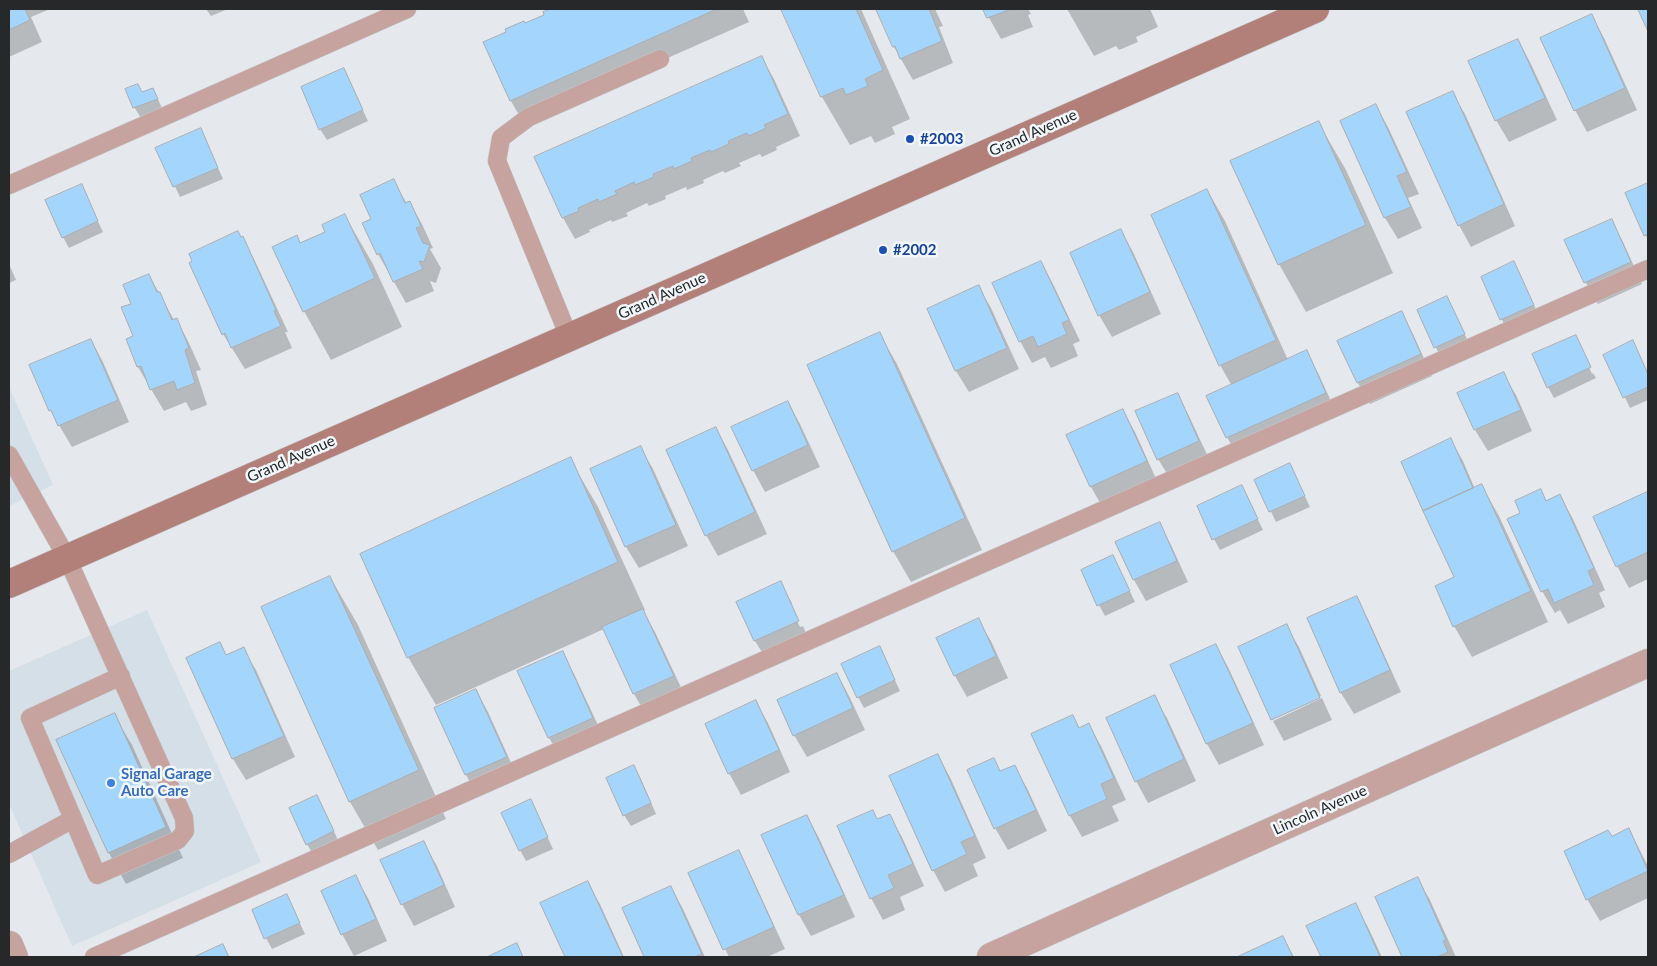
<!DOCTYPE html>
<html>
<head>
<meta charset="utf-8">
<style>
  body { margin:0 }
  #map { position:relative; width:1657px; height:966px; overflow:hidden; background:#e5e9ed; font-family:Lato,sans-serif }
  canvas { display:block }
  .frame { position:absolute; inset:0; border:10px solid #262829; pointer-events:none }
</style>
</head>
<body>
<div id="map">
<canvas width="1657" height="966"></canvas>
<div class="frame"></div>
</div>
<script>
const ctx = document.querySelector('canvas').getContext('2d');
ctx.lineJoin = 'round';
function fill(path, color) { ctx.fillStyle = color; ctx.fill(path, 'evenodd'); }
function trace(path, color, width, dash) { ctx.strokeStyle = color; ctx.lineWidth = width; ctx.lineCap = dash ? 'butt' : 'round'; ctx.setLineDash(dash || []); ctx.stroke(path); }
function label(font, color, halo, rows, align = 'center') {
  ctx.font = font + ' Lato,sans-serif'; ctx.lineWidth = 5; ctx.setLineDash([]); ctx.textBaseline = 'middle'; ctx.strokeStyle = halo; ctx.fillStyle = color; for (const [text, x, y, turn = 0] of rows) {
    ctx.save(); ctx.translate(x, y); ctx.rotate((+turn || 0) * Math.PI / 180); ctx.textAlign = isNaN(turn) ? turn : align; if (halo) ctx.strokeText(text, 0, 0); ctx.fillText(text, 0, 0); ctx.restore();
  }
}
const built = new Path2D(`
  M9 387 53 485 9 506Z
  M147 610 261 862 72 946 9 804V671Z`);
const shadow = new Path2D(`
  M9 9H50L31 17 42 42 9 57Z
  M206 9H228L211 16Z
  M554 9H743L749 22 523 122 511 101 525 25 545 15 544 13Z
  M783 9H861L910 119 892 127 895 134 875 143 871 136 850 145 822 97Z
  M877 9H935L943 26 939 27 953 63 913 80 894 47Z
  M984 9H1028L1031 14 1028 15 1033 27 1001 39Z
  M1067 9H1150L1158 27 1136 37 1138 42 1119 50 1116 46 1094 56Z
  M1592 16 1604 38 1637 110 1587 132 1575 110Z
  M1518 40 1530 62 1557 120 1509 142 1496 120Z
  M761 57 774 79 800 136 776 147 777 150 762 157 760 154 739 163 741 166 725 173 723 171 703 180 704 183 687 190 686 187 665 196 666 199 649 206 647 203 626 213 628 216 612 222 611 220 589 230 590 232 575 239 563 218Z
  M344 70 368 121 327 140 320 129Z
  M153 89 163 110 141 118 134 107 142 93Z
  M1452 93 1465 114 1515 226 1471 247 1459 225Z
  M1376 106 1388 127 1419 194 1408 198 1422 228 1398 239 1385 218 1342 121Z
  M1318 122 1346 170 1393 273 1306 312 1279 264Z
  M201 130 223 179 180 197 157 149Z
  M394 181 407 204 410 203 422 224 433 248 430 249 441 268 436 283 430 281 434 291 406 303 378 254 372 219Z
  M1648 184V240L1627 194Z
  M81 186 103 232 69 248 63 237Z
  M1207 190 1225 221 1288 360 1306 352 1318 373 1337 414 1239 459 1227 437 1232 386 1220 365Z
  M345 216 373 264 402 327 331 360 304 311 301 245 327 233Z
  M1611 220 1623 242 1642 284 1598 304 1586 283 1566 240Z
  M1121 231 1133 252 1161 314 1112 337 1099 315 1071 254Z
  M241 238H242L254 259 288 332H285L292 348 245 369 223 334Z
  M1041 262 1053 284 1080 341 1073 344 1078 356 1051 368 1045 357 1032 363 1020 341Z
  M9 264 16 280 9 283Z
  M1520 274 1539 316 1507 330 1482 278Z
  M149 275 174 320 176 319 188 341 201 370 196 371 207 405 191 411 186 402 164 411 138 367 133 305Z
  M978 286 991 308 1019 369 969 392 956 371 928 309Z
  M1447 298 1470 345 1441 358 1418 311Z
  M1401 313 1413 334 1432 376 1370 404 1358 383 1339 341Z
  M879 333 897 364 982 550 911 582 893 551Z
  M1576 336 1581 346H1580L1592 374 1593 373 1596 378 1554 398 1548 387Z
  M91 340 103 362 129 422 72 447 50 410Z
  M1632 342 1648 374V400L1630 408 1605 355Z
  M1503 374 1516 395 1532 431 1488 451 1475 430 1458 394Z
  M1177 394 1189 416 1211 463 1171 480 1158 459Z
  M788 402 800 424 820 467 765 492 753 470Z
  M1123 411 1135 432 1158 483 1103 508 1091 487 1067 436Z
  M716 428 728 450 767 534 718 556 706 535Z
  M1451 440 1463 461 1475 489 1482 486 1499 516 1548 622 1472 657 1454 626 1455 578 1402 462Z
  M640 447 653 469 688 546 639 568 626 547 592 469Z
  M570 459 598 507 645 610 643 611 655 632 686 698 646 715 634 694 604 629 436 705 408 657Z
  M1290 465 1310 507 1276 522 1256 481Z
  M1242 487 1263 530 1220 550 1214 539Z
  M1540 491 1547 502 1560 496 1572 517 1605 590 1599 593 1605 607 1568 624 1560 610 1555 613 1542 591 1522 514Z
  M1646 494 1648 497V579L1629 588 1617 566Z
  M1159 523 1171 545 1188 582 1146 601 1134 580Z
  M1113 556 1135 602 1105 616 1099 605Z
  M330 577 358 625 446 819 378 850 350 802 262 608Z
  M780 583 792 603H789L800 627 803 626 810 643 768 662 755 641 738 602Z
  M1356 598 1368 619 1401 692 1354 714 1341 693 1308 619Z
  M978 620 991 641 1008 678 967 697 955 676 938 639Z
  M1286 626 1299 647 1321 696 1272 720 1239 648Z
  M1216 646 1228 667 1264 745 1219 765 1207 744 1172 666Z
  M880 648 900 691 864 708 858 697Z
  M243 649 256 670 295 757 246 780 233 759 187 658 227 656Z
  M562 652 574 674 605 740 562 759 549 738 519 672Z
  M837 674 849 696 865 730 807 757 794 735Z
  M476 690 488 712 518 778 478 796 466 775 435 709Z
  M1154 697 1167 718 1196 781 1148 803 1136 781Z
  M1322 698 1332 720 1284 741 1273 721Z
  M756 702 768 723 790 772 741 795 729 773Z
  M114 715 132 745 183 858 126 884 109 853 58 741Z
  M1073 716 1080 729 1089 725 1101 746 1126 800 1112 806 1119 821 1082 837 1070 816 1033 734Z
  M938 756 950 777 986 858 973 864 978 876 945 892 933 870Z
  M993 759 1001 772 1014 766 1027 788 1047 831 1008 850 995 828Z
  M640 777 656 814 631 826 624 815Z
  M317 796 339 842 313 855 307 844Z
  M536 812 553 849 526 861 520 850Z
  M889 815 902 837 924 886 900 897 905 910 883 920 871 898 877 821Z
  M807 816 819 838 855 917 811 936 799 915 763 836Z
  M1629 829 1648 866V898L1600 921 1587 899 1611 838Z
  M423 843 436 864 455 907 414 926 402 904Z
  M738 851 750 873 785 949 767 957H729L689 874Z
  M355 877 368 898 387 941 354 956 342 934Z
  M1417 878 1430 900 1456 957H1403L1376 897Z
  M587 882 600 904 624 957H566L541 903Z
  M671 887 683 909 705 957H646L624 909Z
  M287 896 305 934 272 949 266 938Z
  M1355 905 1368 927 1382 957H1322L1308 926Z
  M1283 937 1294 957H1240Z`);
const building = new Path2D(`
  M9 9H25L30 20 9 30Z
  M551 9H717L510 101 483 42 506 32 505 29 524 21 525 23 544 15 543 12Z
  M781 9H856L883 70 865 79 868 86 846 95 843 88 821 97Z
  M876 9H929L942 41 900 59 895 46 893 47Z
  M983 9H1012L987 18Z
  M1638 9H1648V31Z
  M1592 14 1625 88 1574 111 1540 38Z
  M1518 39 1545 98 1495 121 1468 61Z
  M762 56 788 114 764 125 766 128 749 136 747 133 728 141 729 144 711 152 710 150 691 158 692 161 674 169 673 166 653 174 654 177 635 185 634 182 615 191 617 194 599 202 598 199 578 208 579 211 562 218 534 157Z
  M344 68 363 110 319 130 301 87Z
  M138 84 142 92 153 88 158 99 133 108 125 89Z
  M1453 91 1504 204 1458 226 1406 112Z
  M1376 104 1407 172 1397 176 1411 207 1384 218 1340 121Z
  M1319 121 1366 225 1278 265 1230 161Z
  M201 128 218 168 173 187 155 148Z
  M394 179 405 203 410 201 421 226 416 228 423 243 430 245 424 262 419 261 423 269 393 282 380 253 377 255 362 223 371 219 360 195Z
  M1648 183V234L1644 236 1625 193Z
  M82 184 98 221 62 238 45 200Z
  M1207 189 1276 340 1219 366 1151 215Z
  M345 214 375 278 303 312 272 247 297 235 300 243 325 232 322 225Z
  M1612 219 1631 262 1584 283 1564 240Z
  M1121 229 1150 292 1098 316 1070 253Z
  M238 231 241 237 243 236 276 310 274 311 281 326 231 348 225 333 222 335 189 263 192 261 189 254Z
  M1041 261 1069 320 1062 323 1067 334 1038 347 1033 336 1019 342 992 283Z
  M1514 261 1534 305 1500 320 1481 277Z
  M149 274 157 292H160L172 320 177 318 189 348 185 350 195 383 177 390 174 381 150 390 141 366 137 367 126 339 133 336 121 307 131 304 123 285Z
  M979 285 1007 348 955 371 927 309Z
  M1447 296 1465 334 1434 348 1417 310Z
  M1402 311 1421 354 1357 383 1337 341Z
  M880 332 965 518 892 552 807 365Z
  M1576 335 1591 367 1547 388 1532 354Z
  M91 339 118 400 58 426 51 410 49 411 29 365Z
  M1633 340 1648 374V387L1623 398 1603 355Z
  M1307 350 1326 393 1226 438 1206 396Z
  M1504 372 1521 410 1474 430 1457 393Z
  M1178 393 1199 441 1157 460 1135 411Z
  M788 401 808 445 752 471 731 427Z
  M1123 409 1147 461 1090 487 1066 435Z
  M716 427 755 512 705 536 666 450Z
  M1451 438 1473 488 1423 511 1401 462Z
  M641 446 676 525 625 547 590 469Z
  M571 457 618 562 407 658 360 554Z
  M1290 463 1305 496 1269 512 1254 480Z
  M1482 484 1531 591 1453 627 1435 586 1454 577 1423 511Z
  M1242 485 1258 519 1212 540 1197 506Z
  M1541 489 1546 501 1560 494 1594 568 1588 571 1594 585 1554 603 1548 589 1541 592 1507 519 1520 513 1515 501Z
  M1647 492 1648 495V552L1616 567 1593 517Z
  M1160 522 1177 561 1133 580 1115 542Z
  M1113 555 1130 591 1097 606 1081 570Z
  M330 576 419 770 349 802 261 607Z
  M781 581 799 621 754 641 736 602Z
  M1357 596 1390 670 1340 693 1307 618Z
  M643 609 674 676 633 694 602 627Z
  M979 618 996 656 954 676 936 638Z
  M1287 624 1320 698 1271 720 1238 647Z
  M220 642 226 655 244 647 284 736 232 759 186 658Z
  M1216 644 1253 723 1206 744 1170 665Z
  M880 646 895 680 857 698 841 664Z
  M563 651 593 718 548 738 517 671Z
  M837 673 853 708 793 736 777 700Z
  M476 689 507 757 465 775 434 708Z
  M1155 695 1184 759 1135 782 1106 718Z
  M756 700 779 750 728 774 705 724Z
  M115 713 166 827 108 853 56 740Z
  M1073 715 1079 728 1089 723 1114 778 1101 784 1107 799 1069 816 1031 734Z
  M938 754 975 836 961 842 967 854 932 871 889 776Z
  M994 758 1000 771 1015 765 1036 810 994 829 967 770Z
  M634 765 651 803 623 816 606 778Z
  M317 795 334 831 306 845 289 808Z
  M531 799 548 837 519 851 501 813Z
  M873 810 877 819 890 814 913 864 888 875 894 888 870 899 837 826Z
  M807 815 844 895 798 915 761 835Z
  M1629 828 1648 871 1586 900 1564 851 1608 830 1612 836Z
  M424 841 444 885 401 905 380 860Z
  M739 850 774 927 723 950 688 873Z
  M356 875 376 919 341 935 321 891Z
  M1418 877 1446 940 1443 941 1448 952 1437 957H1402L1375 897Z
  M588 881 623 957H565L540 903Z
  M671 886 702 954 694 957H644L622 908Z
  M287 894 300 923 264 939 252 910Z
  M1356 903 1380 957H1321L1306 926Z
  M1283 936 1293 957H1237Z
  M517 943 523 957H487Z
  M223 944 229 957H194Z`);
const service = new Path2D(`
  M9 185 407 9
  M569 337 497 161 501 138 529 117 660 59
  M9 455 67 558 184 818 185 831 178 840 97 875 30 718 121 676
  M9 854 73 819
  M94 957 1648 269`);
const minor = new Path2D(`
  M991 957 1648 663`);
const tertiary = new Path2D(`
  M9 945 14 957`);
const secondary = new Path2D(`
  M9 584 1315 9`);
const markers = [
  [910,139,5,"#1a4fb4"],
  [883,250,5,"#1a4fb4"],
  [111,783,5,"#3f7fe0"]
];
const streetNames = [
  ["Grand Avenue",1033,133,-24],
  ["Grand Avenue",662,296,-24],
  ["Grand Avenue",291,459,-24],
  ["Lincoln Avenue",1320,810,-24]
];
const transitNames = [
  ["#2003",920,139],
  ["#2002",893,250]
];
const shopNames = [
  ["Signal Garage",121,774],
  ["Auto Care",121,791]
];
fill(built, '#d4dfe8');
fill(shadow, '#0003');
fill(building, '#a4d5fd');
trace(building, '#a9adb1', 1);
trace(service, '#c3c6ca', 19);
trace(minor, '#c3c6ca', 29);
trace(tertiary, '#c3c6ca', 29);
trace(secondary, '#c3c6ca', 29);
trace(service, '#c6a39e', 18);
trace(minor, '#c6a39e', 28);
trace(tertiary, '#c6a39e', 28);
trace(secondary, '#b38079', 28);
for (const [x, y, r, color] of markers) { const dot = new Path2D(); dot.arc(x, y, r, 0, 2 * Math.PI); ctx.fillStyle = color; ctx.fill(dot); trace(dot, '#f2f7fb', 2); }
label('15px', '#262829', '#f2f7fb', streetNames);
label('bold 15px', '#164399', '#f2f7fb', transitNames, 'left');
label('bold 15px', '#366cbe', '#f2f7fb', shopNames, 'left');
</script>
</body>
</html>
